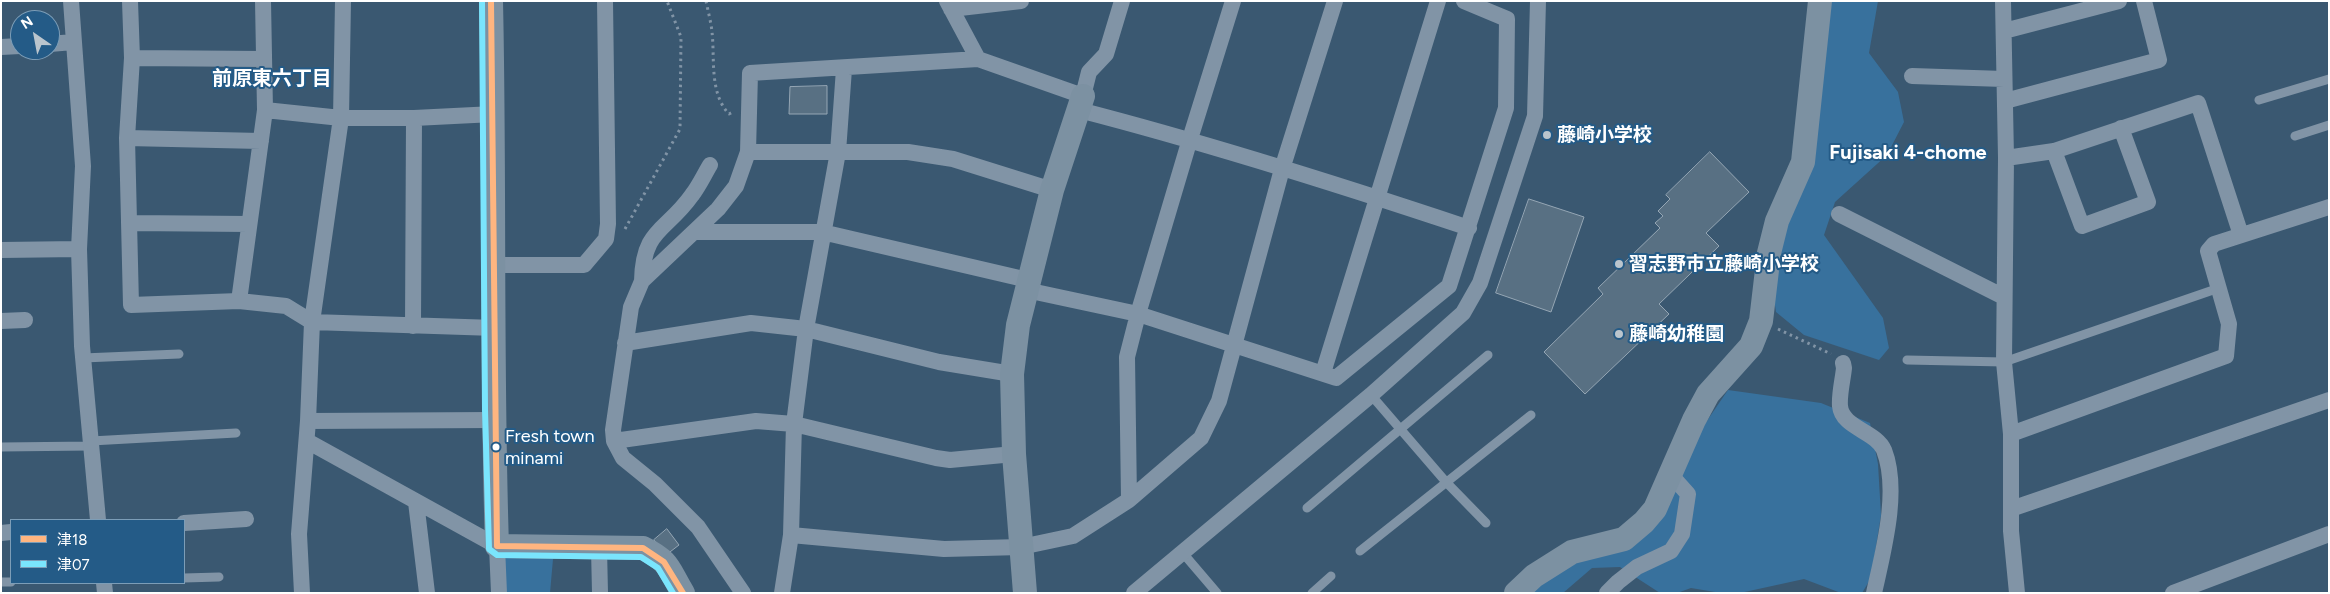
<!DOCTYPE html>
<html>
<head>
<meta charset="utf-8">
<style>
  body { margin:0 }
  #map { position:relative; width:2330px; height:594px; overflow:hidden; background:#3a5871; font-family:Figtree,"Noto Sans JP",sans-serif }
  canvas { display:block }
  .frame { position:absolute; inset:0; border:2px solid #fff; pointer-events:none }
  .legend { position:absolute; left:10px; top:519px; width:175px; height:65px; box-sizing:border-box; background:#245b87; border:1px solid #7c9db7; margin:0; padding:6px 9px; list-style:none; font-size:15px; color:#fff }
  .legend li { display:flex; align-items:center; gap:10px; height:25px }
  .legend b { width:25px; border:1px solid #7c9db7 }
  .north { position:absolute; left:10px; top:10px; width:50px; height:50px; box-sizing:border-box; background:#245b87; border:1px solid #7c9db7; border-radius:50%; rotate:327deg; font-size:14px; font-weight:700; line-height:20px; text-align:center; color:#fff }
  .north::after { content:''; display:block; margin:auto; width:18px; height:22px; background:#bac5cd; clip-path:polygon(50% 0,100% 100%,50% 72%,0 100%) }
</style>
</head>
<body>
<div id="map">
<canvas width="2330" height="594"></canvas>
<div class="frame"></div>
<ul class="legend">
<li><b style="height:6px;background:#ffb580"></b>津18</li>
<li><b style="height:6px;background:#7ae5fd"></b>津07</li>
</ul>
<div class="north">N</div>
</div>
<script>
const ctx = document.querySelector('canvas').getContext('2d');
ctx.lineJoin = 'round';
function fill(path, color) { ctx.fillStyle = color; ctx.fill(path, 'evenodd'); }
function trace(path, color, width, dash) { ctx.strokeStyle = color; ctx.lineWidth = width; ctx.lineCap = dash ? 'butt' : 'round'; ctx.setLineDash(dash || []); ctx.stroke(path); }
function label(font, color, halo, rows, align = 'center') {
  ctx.font = font + ' Figtree,"Noto Sans JP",sans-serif'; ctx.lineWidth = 4; ctx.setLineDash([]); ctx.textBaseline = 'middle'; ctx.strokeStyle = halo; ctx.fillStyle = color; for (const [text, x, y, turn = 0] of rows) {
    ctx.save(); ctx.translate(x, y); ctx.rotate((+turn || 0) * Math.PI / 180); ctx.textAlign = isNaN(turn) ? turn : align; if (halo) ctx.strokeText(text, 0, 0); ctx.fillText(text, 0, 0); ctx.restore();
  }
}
const green = new Path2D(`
  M1830 1H1878L1869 53 1898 92 1904 122 1887 155 1835 202 1824 235 1883 318 1889 348 1879 360 1804 335 1776 312 1771 277Z
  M1728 390 1821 403 1870 423 1878 464 1881 515 1871 578 1862 593H1841L1804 579 1740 593 1715 592 1691 588 1677 593H1660L1620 567 1592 568 1563 593H1525L1582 555 1631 544 1687 450Z
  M506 558 553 559 550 593H505L503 560Z`);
const building = new Path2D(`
  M827 86V114H789L790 87Z
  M1710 152 1749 192 1706 233 1719 246 1659 304 1669 314 1585 394 1544 352 1603 294 1598 288 1660 228 1655 223 1663 216 1658 211 1670 199 1666 195Z
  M1529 199 1584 217 1551 312 1496 293Z
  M667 529 679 545 666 555 654 540Z`);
const path = new Path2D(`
  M706 1C708 11 711 22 712 32 715 58 709 93 729 114L733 112
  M625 229 680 129 681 37 667 1
  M1778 329 1831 354`);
const lane = new Path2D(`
  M2259 100 2329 79
  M2295 136 2329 125
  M83 358 179 354
  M1907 360 2004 362 2219 288
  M1371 395 1446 482 1486 523
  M91 441 236 433
  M1 447 91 446
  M1307 508 1488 355
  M1360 551 1531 415
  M1182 552 1217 593
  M184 578 219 577
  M1 582H11
  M1312 593 1331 576`);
const street = new Path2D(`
  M71 1 83 166 79 249 82 346 98 520
  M130 1 132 58 127 138 131 305 239 301 286 306 312 322 495 328
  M947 1 978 59 1083 96 1089 72 1106 54 1122 1
  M2003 1 2006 158 2004 362 2011 434V531L2017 593
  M951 9 1021 1
  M2004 31 2119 1
  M50 44 73 42
  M1 47 20 46
  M132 58 264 59
  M1912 76 2004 79
  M2005 101 2159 60 2144 1
  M265 110 341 118H414L494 114
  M1079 110C1211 144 1340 185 1469 228
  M127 138 261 141
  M2054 151 2082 226 2148 202 2121 128
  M748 152H908L953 159 1052 190
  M2006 158 2054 151 2198 103 2241 235
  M1839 214 2004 297
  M129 223 249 224
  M694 232H822L1028 280
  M1 250 79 249
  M493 265H584L606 239 608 224 605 1
  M642 281C643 228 666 232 692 195 699 186 704 175 710 165
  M1026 290 1138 314 1336 378 1449 286 1506 108 1507 19 1464 1
  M239 301 265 110 263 1
  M1 321 25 320
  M413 326 414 118
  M625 343 751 323 806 329 939 362 1012 374
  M1843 363 1844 368C1843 379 1839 394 1840 406 1842 428 1876 431 1884 450 1900 491 1883 552 1874 593
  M1323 373 1438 1
  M308 421 493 420
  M2011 434 2226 356 2229 324 2208 251 2214 244 2329 207
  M307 441 497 546 499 593
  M614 441 756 421 794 424 936 458 950 460 1014 454
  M1129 500 1127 357 1138 314 1190 139 1233 1
  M416 502 427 593
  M2011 509 2329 400
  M184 523 246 519
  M1 533 11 532
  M791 535 944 549 1021 547 1073 536 1129 500 1201 438 1219 401 1282 169 1335 1
  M599 548 600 593
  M104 583 105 593
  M302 593 299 534 308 421 312 322 341 118 343 1
  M743 593 698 527 655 484 623 458 614 441 613 430 631 307 642 281 718 209 736 186 748 152 750 73 978 59
  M782 593 791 535 794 424 806 329 838 152 844 69
  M1134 593 1371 395 1463 313 1480 283 1535 116 1538 1
  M1607 593 1618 582 1637 567 1671 551 1682 534 1688 494 1671 475
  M2173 593 2329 534`);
const secondary = new Path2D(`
  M491 1C495 183 491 364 497 546L643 548C671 562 668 569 683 593
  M1025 593 1014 454 1012 374 1018 325 1052 190 1083 96
  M1516 593 1534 576 1572 552 1624 539 1644 522 1655 509 1694 420 1708 394 1751 346 1761 321 1769 253 1777 221 1803 162 1820 1`);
const bus1 = new Path2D(`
  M491 1 497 546 643 548 664 562 683 593`);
const bus2 = new Path2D(`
  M482 1 485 410 489 549 497 555 641 557 658 568 673 593`);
const markers = [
  [1547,135,5,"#bac5cd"],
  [1619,264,5,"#bac5cd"],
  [1619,334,5,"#bac5cd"],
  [496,447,4.5,"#fff"]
];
const busNames = [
  ["Fresh town",505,437],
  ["minami",505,459]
];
const poiNames = [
  ["藤崎小学校",1557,135],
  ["習志野市立藤崎小学校",1629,264],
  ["藤崎幼稚園",1629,334]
];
const neighbourhoodNames = [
  ["前原東六丁目",272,79],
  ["Fujisaki 4-chome",1908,153]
];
fill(green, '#38719d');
fill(building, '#587083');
trace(building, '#95a6b4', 1);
trace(path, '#8194a6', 3, [2.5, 4]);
trace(lane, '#8194a6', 9);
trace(street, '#8194a6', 16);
trace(secondary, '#7c91a2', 24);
trace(bus1, '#ffb580', 6);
trace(bus2, '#7ae5fd', 6);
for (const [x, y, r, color] of markers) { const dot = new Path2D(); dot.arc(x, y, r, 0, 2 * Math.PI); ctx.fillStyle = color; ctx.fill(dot); trace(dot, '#245b87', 2); }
label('18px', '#fff', '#245b87', busNames, 'left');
label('bold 19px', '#fff', '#245b87', poiNames, 'left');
label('bold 20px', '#fff', '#245b87', neighbourhoodNames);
</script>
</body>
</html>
